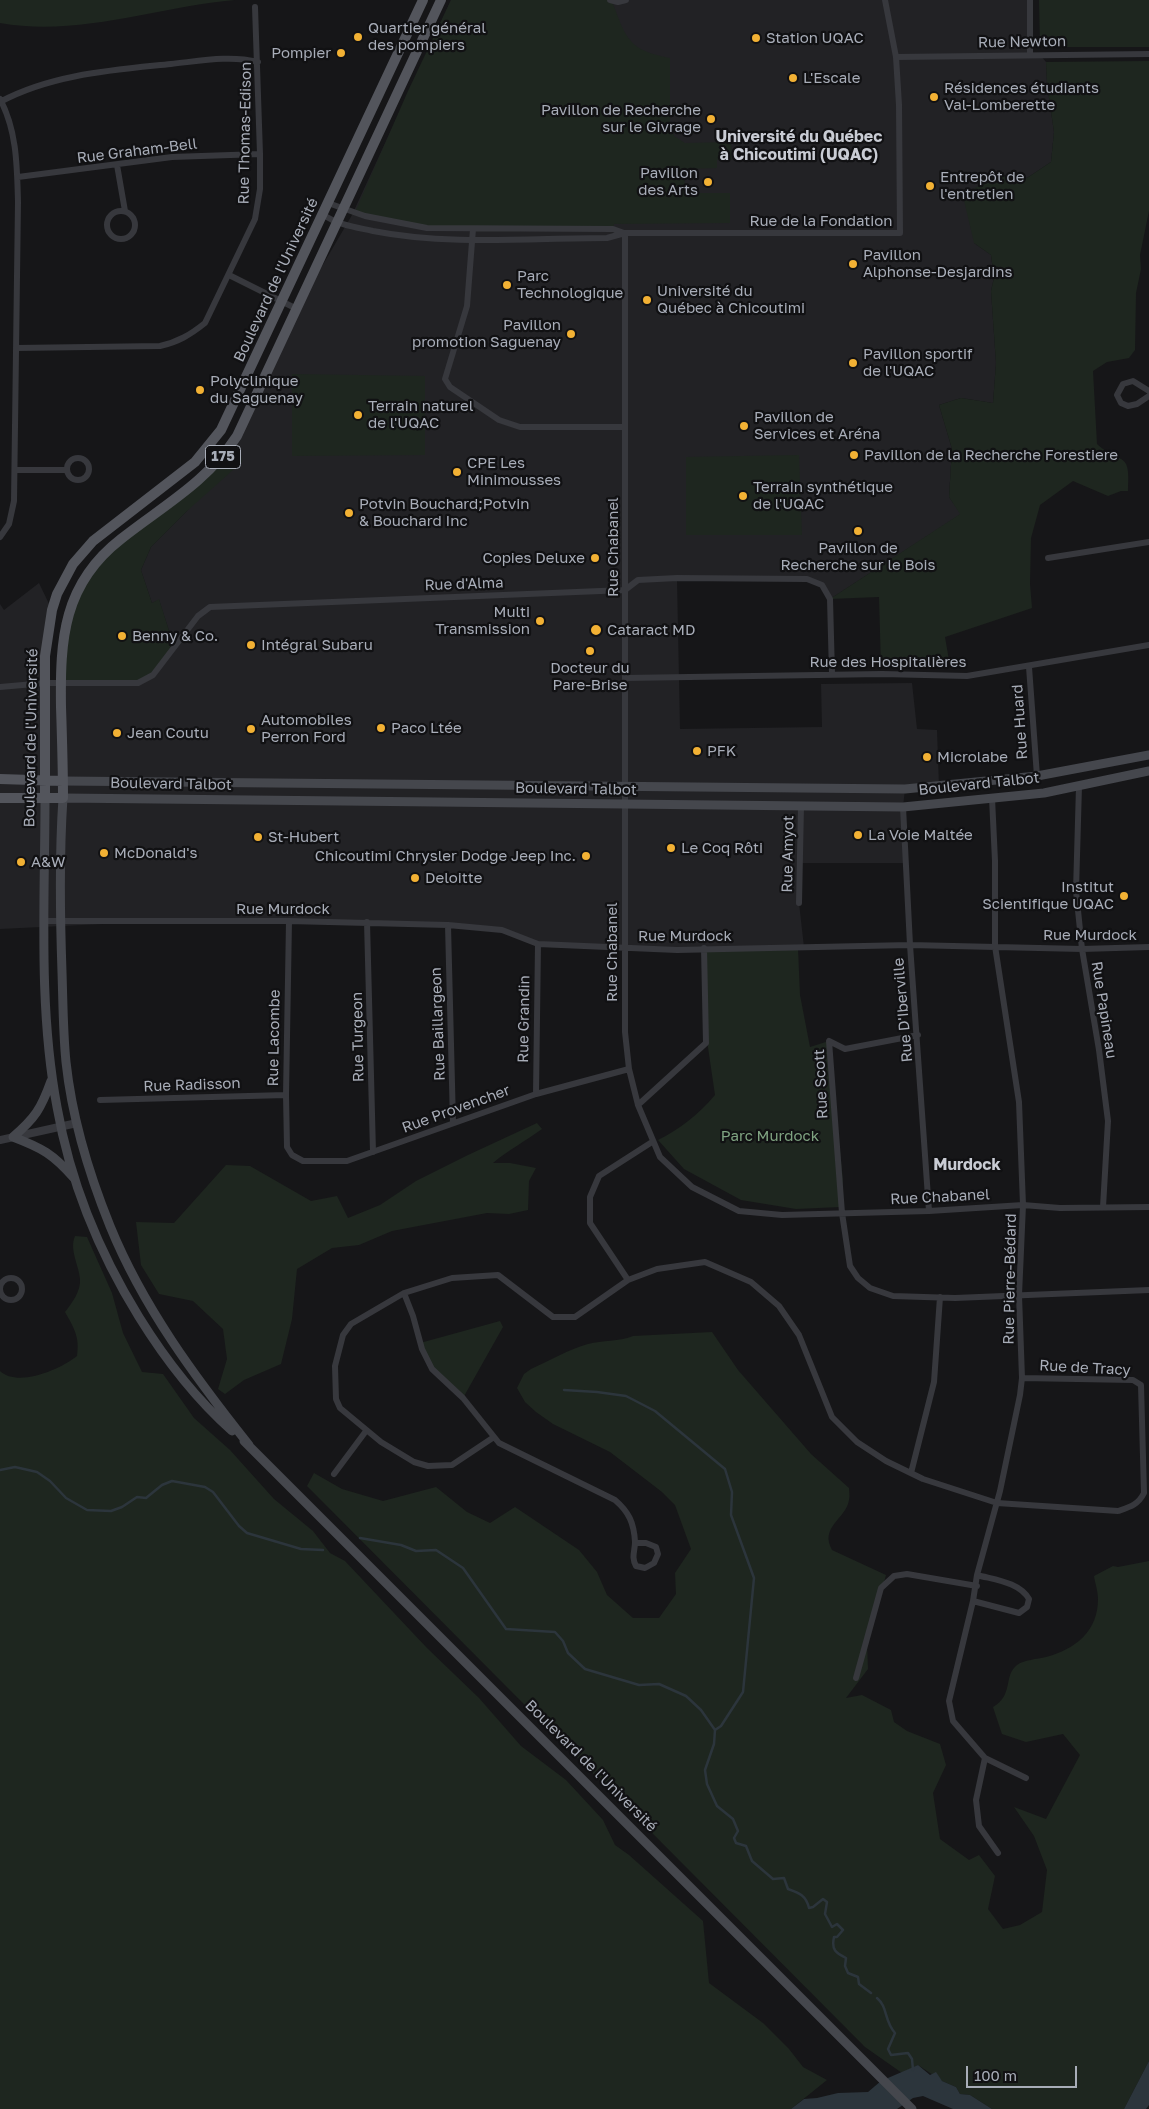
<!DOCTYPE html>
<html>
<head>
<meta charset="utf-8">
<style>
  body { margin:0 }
  #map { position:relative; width:1149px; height:2109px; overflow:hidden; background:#161618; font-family:"Golos Text",sans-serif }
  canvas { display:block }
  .scale { position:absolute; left:966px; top:2066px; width:111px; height:22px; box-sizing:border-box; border:2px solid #a8adb8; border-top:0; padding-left:6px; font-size:15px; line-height:18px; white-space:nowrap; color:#a8adb8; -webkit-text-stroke:4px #111113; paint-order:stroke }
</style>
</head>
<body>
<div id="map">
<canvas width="1149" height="2109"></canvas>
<div class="scale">100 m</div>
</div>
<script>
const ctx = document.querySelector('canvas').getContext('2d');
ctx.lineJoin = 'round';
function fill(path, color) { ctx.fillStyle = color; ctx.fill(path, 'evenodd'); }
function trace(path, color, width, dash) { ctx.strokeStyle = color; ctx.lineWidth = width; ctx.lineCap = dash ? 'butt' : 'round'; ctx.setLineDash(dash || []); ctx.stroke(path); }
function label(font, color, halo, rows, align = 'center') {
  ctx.font = font + ' "Golos Text",sans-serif'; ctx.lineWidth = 4.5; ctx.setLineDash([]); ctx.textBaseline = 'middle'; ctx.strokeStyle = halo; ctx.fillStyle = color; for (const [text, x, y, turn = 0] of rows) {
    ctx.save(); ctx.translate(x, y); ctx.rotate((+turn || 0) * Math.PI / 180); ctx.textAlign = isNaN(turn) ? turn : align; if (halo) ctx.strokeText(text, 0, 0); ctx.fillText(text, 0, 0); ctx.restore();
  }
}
const built = new Path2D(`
  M451 0H1030V54L1040 55 1046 62 1047 84 1054 132 1051 162 1027 178 1004 175 974 243 991 255 994 278 991 291 996 363 993 403 961 398 939 405 952 449 949 497 961 514 830 599 822 585 807 579H677L680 729 822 727 821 684 912 683 917 729 937 730 939 786 905 789 903 807 906 863H800L799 903 804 947 704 948 538 944 502 930 448 925 144 922 0 929V604L4 610 39 583 52 610 45 682 60 683 171 637 159 600 152 603 141 570 151 547 187 511 226 452 297 309 352 215Z`);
const green = new Path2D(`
  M0 0H235C156 7 79 37 0 23Z
  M451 0H610C615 6 615 10 618 17 629 47 640 52 670 58V121L674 136 685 143 731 142 732 160H717V168L684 169 685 190H697V193H730V223L614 224 613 229 427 228 355 212 408 91Z
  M1039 0H1149V47H1043L1040 45Z
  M1149 61V211L1140 255 1141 269 1136 293 1135 350 1129 358 1107 362 1093 371 1097 444C1121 466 1131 449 1128 491H1121L1108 496 1073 481 1040 505 1031 538 1030 584 1032 608 945 637 950 666 881 667 879 597 830 599 960 514 949 497 952 449 939 405 961 398 993 403 996 363 991 291 994 278 991 255 974 243 963 196C990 178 995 174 1027 178L1051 162 1054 132 1047 84 1046 62Z
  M292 374 425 376V455L292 456Z
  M226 452 241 455 242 462 187 511 151 547 141 570 152 603 159 599 171 637 176 644 153 675 138 683H60L63 636 90 570Z
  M799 455 802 535H686V457Z
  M798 948 800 995 810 1047 829 1041 843 1180 841 1207 796 1209 741 1200 684 1169 658 1140C680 1129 699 1114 715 1095L705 1027 704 952Z
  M537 1123 542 1129C526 1141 508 1150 493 1163H510L536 1168 529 1181 528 1210 509 1214 487 1213 392 1231 359 1245 332 1248 297 1269 292 1319 281 1364 244 1380 225 1394 218 1389 227 1359 223 1329 193 1301 159 1294 141 1265 136 1222 174 1223 226 1165 250 1166 311 1201 337 1196 348 1218 380 1205 416 1181 468 1155Z
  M75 1236 87 1237 112 1293 123 1333 142 1372 163 1374 194 1418 230 1450 274 1499 313 1531 330 1553 345 1561 427 1648 479 1698 521 1746 566 1780 603 1820 615 1845 629 1855 703 1921 709 1983 763 2023 789 2049 803 2067 827 2080 791 2109H0V1371C18 1388 61 1369 77 1356 80 1337 74 1328 65 1312 72 1303 81 1291 80 1279 79 1265 69 1250 75 1236Z
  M500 1321 503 1327 463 1398 432 1369 420 1343Z
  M712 1332 738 1370 811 1454 849 1488C849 1491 850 1496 849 1500 846 1519 819 1527 832 1550L886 1575 867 1643 868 1669 846 1698 862 1695 891 1710 894 1722 907 1731 940 1744 946 1765 933 1793 940 1839 969 1860 979 1855 995 1876 988 1909 1003 1929 1020 1925 1042 1912 1047 1870 1034 1836 1014 1807 1046 1819 1080 1755 1063 1734 1026 1742 1002 1734 993 1707C1014 1695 1003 1676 1017 1665 1023 1660 1038 1659 1046 1657 1076 1649 1098 1631 1098 1599 1098 1591 1095 1583 1094 1576L1113 1566 1118 1567 1149 1561V2061L1124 2109H992L970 2095 960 2094 956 2087 942 2081 918 2065 902 2073 865 2047 307 1486 314 1473 342 1489 383 1501 436 1487 467 1512 490 1523 515 1507 579 1550 597 1572 607 1595 633 1618H659L676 1594 675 1573 691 1549 675 1505 662 1492 610 1452 553 1424 536 1412 525 1402 517 1388 524 1374 531 1369C549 1361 569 1349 588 1344 603 1340 618 1342 633 1336Z`);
const water = new Path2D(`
  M1149 2061V2105L1146 2109H1124Z
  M918 2065 930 2075 936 2072 942 2081 956 2087 960 2094 970 2095 992 2109H953L923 2096 913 2098 897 2109H791L804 2099 817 2098 838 2093 868 2092 881 2081Z`);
const stream = new Path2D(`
  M564 1390 597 1392 626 1396 655 1411 725 1469 732 1492 731 1515 754 1578 743 1692 721 1726 715 1730
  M0 1470 15 1467 37 1472 50 1481 66 1498 87 1510 111 1511 122 1507 137 1497 146 1498 162 1485 172 1481 205 1487 213 1492 239 1526 247 1533 301 1549 323 1550
  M360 1538 401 1545 416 1551 436 1550 463 1568 506 1629 555 1632 563 1641 568 1653 585 1669 639 1685 659 1684 686 1696 701 1710 715 1730 714 1744 705 1770 707 1784 717 1806 733 1819 738 1831 734 1838 736 1843 746 1846 752 1861 773 1879 784 1878 788 1889C799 1893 806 1895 809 1908L813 1907 823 1899 827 1902 825 1914 832 1927 837 1924 843 1930 837 1937H834C831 1950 836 1953 846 1958L845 1966 848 1973 858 1977 859 1984 871 1993
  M877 1998C888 2007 884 2021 895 2033L888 2049 891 2055 908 2053 912 2059 913 2070`);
const minor = new Path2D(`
  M610 0 618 2 626 0
  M1030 55V0
  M896 57 1149 54
  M0 99C17 131 17 166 18 202L14 501 9 524 0 537
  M0 102C52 74 114 70 171 64 200 61 230 55 258 62
  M117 165 125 211
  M18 177 172 157 260 154
  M328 203 365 216 427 228 613 229 624 233
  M107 225a14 14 0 1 1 28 0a14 14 0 1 1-28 0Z
  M323 215C339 225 355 227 373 231 449 246 530 238 607 238L625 233H900L899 105 896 57 885 0
  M473 229 467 306 445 379 450 387 499 420 520 427H625
  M625 233V1032L629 1069 638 1105 660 1157 692 1187 739 1211 782 1215 929 1211 1023 1205 1060 1208 1149 1207
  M229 275 297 309
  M16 348 160 346C178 342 190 335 205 323L255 219 260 189V154L255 7
  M1149 391 1133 381 1123 384 1117 395 1121 403 1128 406 1137 404 1149 396
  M67 469a11 11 0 1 1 22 0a11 11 0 1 1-22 0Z
  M15 470H67
  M1048 558 1149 542
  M1029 667 1037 776
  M625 678 882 674 967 676 1149 645
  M0 687 45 683H138L153 675 198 616 210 607 625 590 638 580 677 578 807 579 822 585 830 599 832 674
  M1079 786 1076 891 1082 949 1099 1050 1108 1121 1103 1207
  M992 798 995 861V946L1019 1102 1023 1205 1019 1295 1022 1378 1020 1395 1000 1491 977 1575 973 1601 949 1701 953 1721 985 1758 976 1800 979 1826 998 1853
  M903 807 910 945 929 1211
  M799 903 801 806
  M44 921H289L448 925 502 930 538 944 677 950 910 945 1082 949 1149 947
  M289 921 286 1095 287 1147 292 1155 303 1161H347L536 1094 629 1069
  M367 922 373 1152
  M448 925 453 1123
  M918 1035 845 1049 829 1041 842 1213 850 1266 858 1278 870 1288 893 1296 955 1298 1149 1290
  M536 1094 538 944
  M100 1100 286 1095
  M638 1105 706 1043 704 948
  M0 1289a11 11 0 1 1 22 0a11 11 0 1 1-22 0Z
  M628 1280 590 1223V1197L599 1176 652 1142
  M404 1293 413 1316 422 1349 432 1369 463 1398 499 1443 615 1500C629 1512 634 1523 635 1542 635 1551 631 1557 636 1566L645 1568 654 1563 658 1554 656 1547 646 1543H635
  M494 1437 452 1465 428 1466 414 1462 381 1442 340 1408 336 1399 335 1366 343 1335 351 1324 404 1293 452 1278 498 1275 553 1317H575L628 1280 657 1269 705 1262 751 1282 779 1306 799 1335 832 1417 857 1442 886 1461 923 1479 997 1503 1118 1511C1130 1507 1138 1505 1144 1493L1141 1385 1133 1380 1022 1378
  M911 1473 934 1382 940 1297
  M334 1474 366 1431
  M973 1601 1019 1613 1027 1607 1029 1599C1019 1582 995 1580 977 1575
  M856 1678 881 1588 894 1576 907 1574 977 1586
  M985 1758 1026 1778`);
const tertiary = new Path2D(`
  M0 1140 77 1123`);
const secondary = new Path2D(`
  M63 781 905 789 1037 776 1149 755
  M45 798C45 900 38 1006 57 1107 70 1181 100 1254 139 1317 165 1359 196 1399 232 1431
  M51 1081C41 1109 35 1118 13 1137 42 1148 53 1154 74 1178
  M244 1441 912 2109
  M249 1445C195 1377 143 1307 110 1226 89 1174 72 1118 66 1062 63 1032 63 1002 62 972 60 914 59 856 63 798L903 807 1044 793 1149 771`);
const primary = new Path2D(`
  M0 779 63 781
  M0 798H63C63 768 62 737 61 707 60 639 63 584 121 539 164 505 206 483 237 436L441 0
  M45 798V656L52 610 57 594 73 564 93 541 195 462 221 430 423 0`);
const markers = [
  [358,37,5,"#f2b134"],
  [756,38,5,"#f2b134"],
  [341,53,5,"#f2b134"],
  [793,78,5,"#f2b134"],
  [934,97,5,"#f2b134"],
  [711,119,5,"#f2b134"],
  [708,182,5,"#f2b134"],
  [930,186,5,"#f2b134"],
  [853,264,5,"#f2b134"],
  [507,285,5,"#f2b134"],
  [647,300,5,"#f2b134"],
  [571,334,5,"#f2b134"],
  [853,363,5,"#f2b134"],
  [200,390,5,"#f2b134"],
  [358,415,5,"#f2b134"],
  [744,426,5,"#f2b134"],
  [854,455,5,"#f2b134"],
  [457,472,5,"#f2b134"],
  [743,496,5,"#f2b134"],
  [349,513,5,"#f2b134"],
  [858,531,5,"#f2b134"],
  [595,558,5,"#f2b134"],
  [540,621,5,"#f2b134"],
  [596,630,6,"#f2b134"],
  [122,636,5,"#f2b134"],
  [251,645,5,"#f2b134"],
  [590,651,5,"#f2b134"],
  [381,728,5,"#f2b134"],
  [251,729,5,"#f2b134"],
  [117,733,5,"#f2b134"],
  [697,751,5,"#f2b134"],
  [927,757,5,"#f2b134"],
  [858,835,5,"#f2b134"],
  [258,837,5,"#f2b134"],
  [671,848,5,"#f2b134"],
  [104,853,5,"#f2b134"],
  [586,856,5,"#f2b134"],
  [21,862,5,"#f2b134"],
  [415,878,5,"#f2b134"],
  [1124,896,5,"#f2b134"]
];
const shields = [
  [223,457,35]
];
const shieldNames = [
  ["175",223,457]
];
const poiNames = [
  ["Quartier général",368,28],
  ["des pompiers",368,45],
  ["Station UQAC",766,38],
  ["Pompier",331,53,"right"],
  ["L'Escale",803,78],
  ["Résidences étudiants",944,88],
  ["Val-Lomberette",944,105],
  ["Pavillon de Recherche",701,110,"right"],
  ["sur le Givrage",701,127,"right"],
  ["Pavillon",698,173,"right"],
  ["des Arts",698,190,"right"],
  ["Entrepôt de",940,177],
  ["l'entretien",940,194],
  ["Pavillon",863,255],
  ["Alphonse-Desjardins",863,272],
  ["Parc",517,276],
  ["Technologique",517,293],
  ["Université du",657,291],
  ["Québec à Chicoutimi",657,308],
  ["Pavillon",561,325,"right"],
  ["promotion Saguenay",561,342,"right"],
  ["Pavillon sportif",863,354],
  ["de l'UQAC",863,371],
  ["Polyclinique",210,381],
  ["du Saguenay",210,398],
  ["Terrain naturel",368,406],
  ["de l'UQAC",368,423],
  ["Pavillon de",754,417],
  ["Services et Aréna",754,434],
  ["Pavillon de la Recherche Forestiere",864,455],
  ["CPE Les",467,463],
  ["Minimousses",467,480],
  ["Terrain synthétique",753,487],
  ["de l'UQAC",753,504],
  ["Potvin Bouchard;Potvin",359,504],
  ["& Bouchard Inc",359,521],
  ["Pavillon de",858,548,"center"],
  ["Recherche sur le Bois",858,565,"center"],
  ["Copies Deluxe",585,558,"right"],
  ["Multi",530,612,"right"],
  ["Transmission",530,629,"right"],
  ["Cataract MD",607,630],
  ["Benny & Co.",132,636],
  ["Intégral Subaru",261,645],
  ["Docteur du",590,668,"center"],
  ["Pare-Brise",590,685,"center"],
  ["Automobiles",261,720],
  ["Perron Ford",261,737],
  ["Paco Ltée",391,728],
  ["Jean Coutu",127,733],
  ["PFK",707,751],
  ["Microlabe",937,757],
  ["La Voie Maltée",868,835],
  ["St-Hubert",268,837],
  ["Le Coq Rôti",681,848],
  ["McDonald's",114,853],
  ["Chicoutimi Chrysler Dodge Jeep Inc.",576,856,"right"],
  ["A&W",31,862],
  ["Deloitte",425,878],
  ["Institut",1114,887,"right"],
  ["Scientifique UQAC",1114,904,"right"]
];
const streetNames = [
  ["Rue Newton",1022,42,-1],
  ["Rue Thomas-Edison",245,133,-89],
  ["Rue Graham-Bell",137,151,-7],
  ["Rue de la Fondation",821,221],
  ["Boulevard de l'Université",276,280,-65],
  ["Rue Chabanel",613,547,-90],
  ["Rue d'Alma",464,584,-2],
  ["Rue des Hospitalières",888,662],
  ["Rue Huard",1020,722,-94],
  ["Boulevard de l'Université",31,738,-89],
  ["Boulevard Talbot",171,784,1],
  ["Boulevard Talbot",979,784,-6],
  ["Boulevard Talbot",576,789,1],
  ["Rue Amyot",788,854,-89],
  ["Rue Murdock",283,909],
  ["Rue Murdock",1090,935],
  ["Rue Murdock",685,936],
  ["Rue Chabanel",612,952,-90],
  ["Rue D'Iberville",903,1010,-95],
  ["Rue Papineau",1104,1010,81],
  ["Rue Grandin",524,1019,-89],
  ["Rue Baillargeon",438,1024,-92],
  ["Rue Turgeon",358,1037,-91],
  ["Rue Lacombe",274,1038,-89],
  ["Rue Scott",821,1084,-93],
  ["Rue Radisson",192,1085,-2],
  ["Rue Provencher",456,1109,-20],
  ["Rue Chabanel",940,1197,-3],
  ["Rue Pierre-Bédard",1010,1279,-89],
  ["Rue de Tracy",1085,1368,3],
  ["Boulevard de l'Université",591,1766,45]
];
const parkNames = [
  ["Parc Murdock",770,1136]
];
const neighbourhoodNames = [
  ["Université du Québec",799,137],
  ["à Chicoutimi (UQAC)",799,155],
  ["Murdock",967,1165]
];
fill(built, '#222225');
fill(green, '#1e261f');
fill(water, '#2c353c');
trace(stream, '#2c353c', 2.5);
trace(minor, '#37383d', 6);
trace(tertiary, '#37383d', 8);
trace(secondary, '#45474d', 9);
trace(primary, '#53555c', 10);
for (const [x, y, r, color] of markers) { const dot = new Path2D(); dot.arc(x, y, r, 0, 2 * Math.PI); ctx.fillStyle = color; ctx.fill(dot); trace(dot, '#111113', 2); }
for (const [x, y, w] of shields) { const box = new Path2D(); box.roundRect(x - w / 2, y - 11.5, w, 23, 4); ctx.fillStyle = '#111113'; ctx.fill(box); trace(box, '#a8adb8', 1); }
label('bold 14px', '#a8adb8', null, shieldNames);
label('15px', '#a8adb8', '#111113', poiNames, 'left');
label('15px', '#a8adb8', '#111113', streetNames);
label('15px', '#7fa381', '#111113', parkNames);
label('bold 16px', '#c9ccd4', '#111113', neighbourhoodNames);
</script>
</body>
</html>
